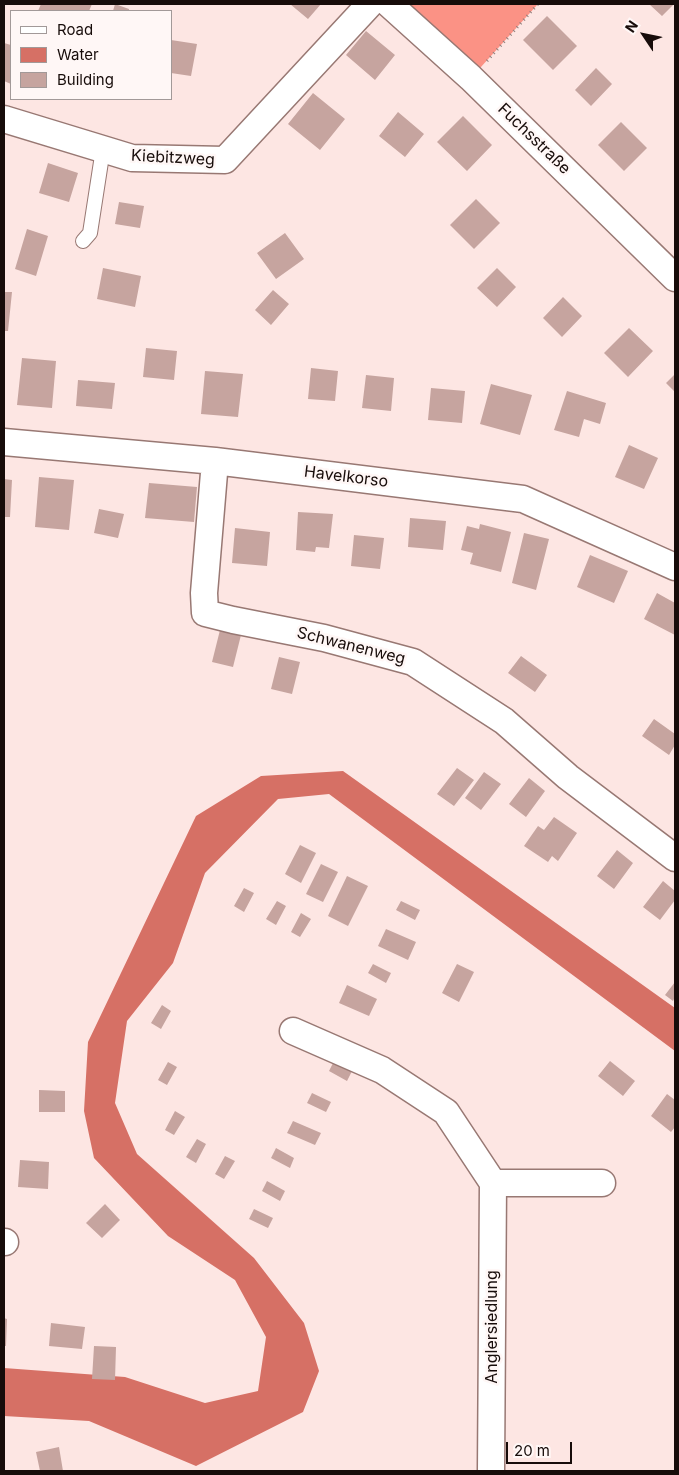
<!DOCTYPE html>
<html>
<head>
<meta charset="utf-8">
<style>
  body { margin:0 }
  #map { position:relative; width:679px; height:1475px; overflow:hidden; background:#fde6e3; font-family:Inter,sans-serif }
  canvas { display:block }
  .frame { position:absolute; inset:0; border:5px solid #170c0a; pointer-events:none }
  .legend { position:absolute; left:10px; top:10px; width:162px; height:90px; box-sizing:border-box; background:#fff7f6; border:1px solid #a29998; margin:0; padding:6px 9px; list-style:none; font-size:15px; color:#170c0a }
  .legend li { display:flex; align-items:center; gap:10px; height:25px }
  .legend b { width:25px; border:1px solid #a29998 }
  .north { position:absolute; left:619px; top:10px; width:50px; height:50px; -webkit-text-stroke:4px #fff7f6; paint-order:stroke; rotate:304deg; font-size:14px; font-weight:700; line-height:20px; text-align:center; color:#170c0a }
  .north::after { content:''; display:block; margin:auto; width:18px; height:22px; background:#170c0a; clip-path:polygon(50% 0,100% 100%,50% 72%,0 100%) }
  .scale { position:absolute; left:506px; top:1442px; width:66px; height:22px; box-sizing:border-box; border:2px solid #170c0a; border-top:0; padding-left:6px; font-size:15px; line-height:18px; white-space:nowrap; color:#170c0a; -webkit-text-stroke:4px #fff7f6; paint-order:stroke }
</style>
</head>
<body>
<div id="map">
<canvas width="679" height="1475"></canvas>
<div class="frame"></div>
<ul class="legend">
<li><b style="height:6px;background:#fff"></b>Road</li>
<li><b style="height:14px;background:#d67065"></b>Water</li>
<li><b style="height:14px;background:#c6a49f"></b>Building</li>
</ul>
<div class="north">N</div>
<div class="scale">20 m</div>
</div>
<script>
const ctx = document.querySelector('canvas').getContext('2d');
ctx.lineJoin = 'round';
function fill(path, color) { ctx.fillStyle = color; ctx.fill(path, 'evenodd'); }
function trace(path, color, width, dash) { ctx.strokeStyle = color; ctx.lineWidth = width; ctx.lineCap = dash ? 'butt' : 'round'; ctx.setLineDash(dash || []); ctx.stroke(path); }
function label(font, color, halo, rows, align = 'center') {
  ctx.font = font + ' Inter,sans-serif'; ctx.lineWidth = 5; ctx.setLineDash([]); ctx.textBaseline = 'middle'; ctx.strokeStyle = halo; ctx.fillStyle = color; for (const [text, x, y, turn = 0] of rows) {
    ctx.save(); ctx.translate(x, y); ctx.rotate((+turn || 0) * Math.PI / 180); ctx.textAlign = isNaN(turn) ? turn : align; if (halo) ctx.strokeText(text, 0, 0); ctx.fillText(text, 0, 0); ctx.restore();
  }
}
const forest = new Path2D(`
  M389 4H538L471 78Z`);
const water = new Path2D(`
  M343 771 675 1008V1051L329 794 278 799 205 873 173 963 127 1021 115 1103 137 1154 254 1258 304 1323 319 1371 303 1412 196 1466 89 1421 4 1416V1368L125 1377 205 1403 258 1391 266 1337 235 1280 168 1236 94 1158 84 1111 88 1042 196 816 261 776Z`);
const building = new Path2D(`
  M41 4H92L89 11H38Z
  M115 4 129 9V11H113Z
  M290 4H321L308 19Z
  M649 4H674L662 16Z
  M547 16 577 46 553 70 523 40Z
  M366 31 395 55 375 80 346 55Z
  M171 40 197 44 191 76 171 73Z
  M4 43 11 45V84L4 81Z
  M596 68 612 84 591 106 575 90Z
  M313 93 345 119 320 150 288 124Z
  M398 112 424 134 405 157 379 136Z
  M463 116 492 145 467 171 437 142Z
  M621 122 647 148 624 171 598 145Z
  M48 163 78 173 69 202 39 193Z
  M476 199 500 223 474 249 450 225Z
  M119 202 144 206 140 228 115 224Z
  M27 229 48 236 36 276 15 269Z
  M285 233 304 259 276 279 257 253Z
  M103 268 141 276 135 307 97 299Z
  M497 268 516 287 497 307 477 288Z
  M273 290 289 304 271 325 255 310Z
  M4 292H12L8 331H4Z
  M563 297 582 316 562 337 543 318Z
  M629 328 653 351 628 377 604 353Z
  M146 348 177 351 174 380 143 377Z
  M22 358 56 361 52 408 17 405Z
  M311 368 338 371 335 401 308 399Z
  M205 371 243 374 238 417 201 414Z
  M675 374V392L666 383Z
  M366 375 394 378 391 411 362 408Z
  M78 380 115 383 112 409 76 406Z
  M491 384 532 395 520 435 480 424Z
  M431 388 465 391 462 423 428 420Z
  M567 391 606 403 600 424 584 419 579 437 554 430Z
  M629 445 658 458 644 489 615 477Z
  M39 477 74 480 69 530 35 527Z
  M4 479 12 480 10 517H4Z
  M149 483 197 487 194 522 145 518Z
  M99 509 124 514 118 538 94 533Z
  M298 512 333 514 329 548 316 547 315 552 296 550Z
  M410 518 446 521 443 550 408 547Z
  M480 524 511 532 501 572 470 564 473 553 461 550 467 526 479 529Z
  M235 528 270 532 267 566 232 563Z
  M524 533 549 539 536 590 512 583Z
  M354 535 384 538 380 569 351 566Z
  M590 555 628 571 614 603 577 587Z
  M657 593 675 603V635L644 619Z
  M220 630 241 635 233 667 212 662Z
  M521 656 547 675 535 692 508 673Z
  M279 657 300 662 292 694 271 689Z
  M654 719 675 734V745L669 755 642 736Z
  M457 768 474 780 454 806 437 794Z
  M484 772 501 784 481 810 465 798Z
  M529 778 545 791 526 817 509 804Z
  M554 817 577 833 558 861 552 856 548 862 524 846 538 826 544 830Z
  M300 845 316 853 301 883 285 874Z
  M617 850 633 863 614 889 597 876Z
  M321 864 338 872 323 902 306 894Z
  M347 876 368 886 348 926 328 916Z
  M663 881 675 891V900L660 920 643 907Z
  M244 888 254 893 244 912 234 906Z
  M277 901 286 906 276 925 266 919Z
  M401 901 420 910 415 920 396 910Z
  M301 913 311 919 300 937 291 932Z
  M386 929 416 942 408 960 378 946Z
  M373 964 391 973 386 983 368 973Z
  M457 964 474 972 459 1002 442 993Z
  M675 982V997L673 1001 665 995Z
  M347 985 377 999 369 1016 339 1003Z
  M162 1005 171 1011 161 1029 151 1023Z
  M334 1061 352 1071 347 1081 329 1071Z
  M610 1061 635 1081 623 1096 598 1076Z
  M168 1062 177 1067 167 1085 158 1080Z
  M39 1090 65 1091V1112H39Z
  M312 1093 331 1102 326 1112 307 1103Z
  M667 1094 675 1100V1127L671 1132 651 1116Z
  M175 1111 185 1117 174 1135 165 1130Z
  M293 1121 321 1133 315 1145 287 1133Z
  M197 1139 206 1144 196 1163 186 1157Z
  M276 1148 294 1158 290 1168 271 1158Z
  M225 1156 235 1161 224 1179 215 1174Z
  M20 1160 49 1162 48 1189 18 1187Z
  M267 1181 285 1191 280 1201 262 1191Z
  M105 1204 120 1220 102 1238 86 1223Z
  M254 1209 273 1218 268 1228 249 1219Z
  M4 1318 7 1319 6 1346H4Z
  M51 1323 85 1327 82 1349 49 1346Z
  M94 1346 116 1347 115 1380 92 1379Z
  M59 1447 63 1471H40L36 1452Z`);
const path = new Path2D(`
  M487 61 538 4`);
const lane = new Path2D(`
  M83 241 90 233 103 149`);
const street = new Path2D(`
  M389 4 471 78 675 278
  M4 119 132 158 225 160 370 4
  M4 442 215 461 523 499 675 567
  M215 461 204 593 205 613 233 620 324 638 413 662 504 721 568 777 675 858
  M293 1031 382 1070 446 1112 493 1183 491 1471
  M493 1183H602
  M4 1242H5`);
const streetNames = [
  ["Fuchsstraße",534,139,44],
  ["Kiebitzweg",173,158,3],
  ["Havelkorso",346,477,7],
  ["Schwanenweg",351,646,14],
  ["Anglersiedlung",492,1327,-90]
];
fill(forest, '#fb9285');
fill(water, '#d67065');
fill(building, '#c6a49f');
trace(lane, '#987873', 16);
trace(street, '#987873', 29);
trace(path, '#907f7c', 3, [1, 4]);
trace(lane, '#fff', 14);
trace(street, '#fff', 26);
label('16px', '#170c0a', '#fff7f6', streetNames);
</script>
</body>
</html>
